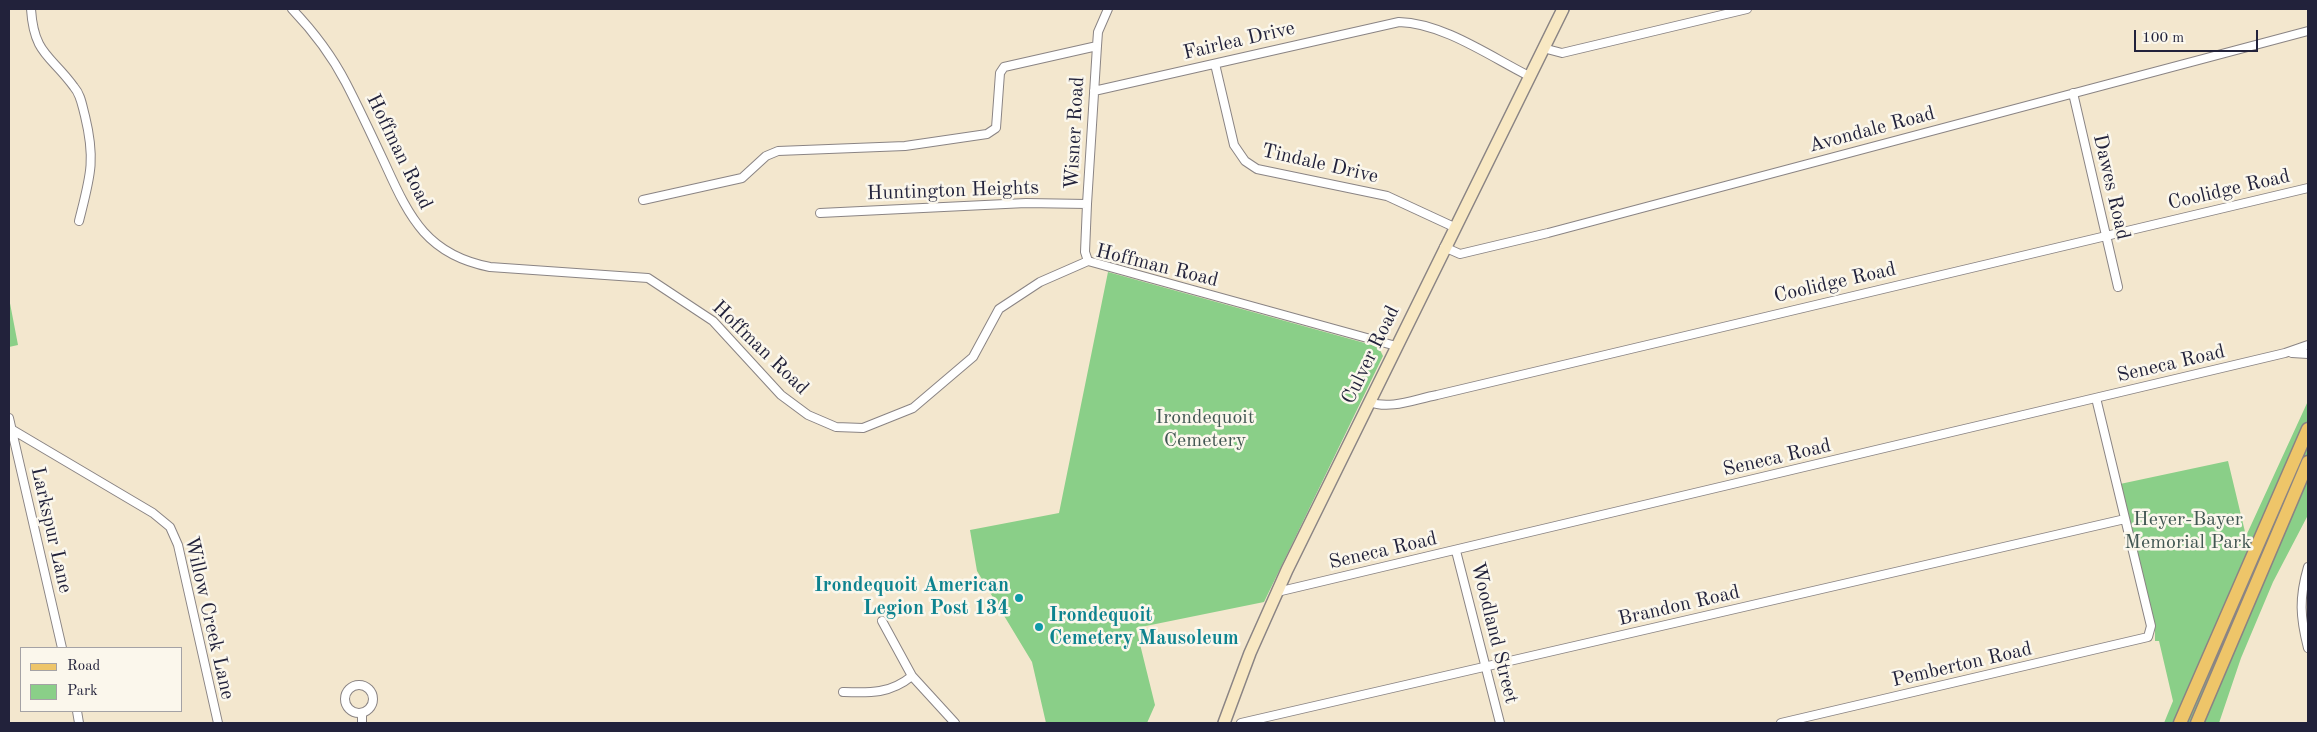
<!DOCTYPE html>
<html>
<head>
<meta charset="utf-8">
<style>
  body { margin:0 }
  #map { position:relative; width:2317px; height:732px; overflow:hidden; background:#f3e7ce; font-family:"Old Standard TT",serif }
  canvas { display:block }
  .frame { position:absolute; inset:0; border:10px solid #22223b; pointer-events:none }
  .legend { position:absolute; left:20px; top:647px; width:162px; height:65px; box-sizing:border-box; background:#fbf7ec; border:1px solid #a4a2a5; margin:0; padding:6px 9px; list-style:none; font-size:15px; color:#22223b }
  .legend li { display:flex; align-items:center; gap:10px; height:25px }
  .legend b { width:25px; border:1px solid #a4a2a5 }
  .scale { position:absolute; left:2134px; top:30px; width:124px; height:22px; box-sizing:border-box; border:2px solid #22223b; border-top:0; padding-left:6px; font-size:15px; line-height:18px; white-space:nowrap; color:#22223b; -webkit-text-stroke:4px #fbf7ec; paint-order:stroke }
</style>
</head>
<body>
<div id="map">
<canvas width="2317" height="732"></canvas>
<div class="frame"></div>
<ul class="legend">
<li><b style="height:6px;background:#eec569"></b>Road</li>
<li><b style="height:14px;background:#8acf88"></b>Park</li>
</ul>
<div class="scale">100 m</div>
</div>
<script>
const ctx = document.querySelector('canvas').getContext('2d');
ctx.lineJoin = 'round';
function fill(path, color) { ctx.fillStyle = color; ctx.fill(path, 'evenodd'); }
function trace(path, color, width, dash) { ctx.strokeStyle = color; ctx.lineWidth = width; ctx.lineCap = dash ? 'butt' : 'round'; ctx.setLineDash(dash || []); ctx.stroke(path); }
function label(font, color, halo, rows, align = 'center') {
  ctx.font = font + ' "Old Standard TT",serif'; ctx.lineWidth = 5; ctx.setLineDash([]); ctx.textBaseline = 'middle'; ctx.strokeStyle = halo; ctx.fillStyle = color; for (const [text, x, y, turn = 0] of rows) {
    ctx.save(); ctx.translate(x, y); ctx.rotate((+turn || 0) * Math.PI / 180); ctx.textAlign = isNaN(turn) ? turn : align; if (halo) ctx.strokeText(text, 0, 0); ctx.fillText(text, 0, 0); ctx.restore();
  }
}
const green = new Path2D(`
  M1108 272 1372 345 1379 348 1383 356 1264 602 1136 628 1155 705 1147 723H1046L1032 662 977 571 970 530 1059 513Z
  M9 298 18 345 9 347Z
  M2308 401V515L2273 582 2241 658 2219 723H2164L2173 701 2159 641H2155V630L2120 484 2228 461 2246 536Z`);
const minor = new Path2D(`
  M31 9C34 55 51 55 74 87 81 95 82 105 85 116 96 161 90 177 79 221
  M292 9C313 31 332 56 346 83 360 110 373 138 386 166 410 219 428 255 490 267L648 278 713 321 781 395 808 415 836 427 863 428 913 408 973 357 999 309 1040 282 1088 261 1396 346
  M1543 48 1562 53 1747 9
  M1215 64 1234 145 1245 161 1257 169 1387 196 1454 227
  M1094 91 1399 22C1443 23 1491 57 1529 76
  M2073 93 2118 287
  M643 200 742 178 766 156 778 151 905 146 987 134 996 128 1000 73 1004 67 1097 46
  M820 213 1026 203 1087 204
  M1444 247 1460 254 1548 233 2308 31
  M1088 261 1085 252 1087 204 1097 46 1098 32 1108 9
  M2292 353 2308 354
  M1369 402C1391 410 1415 399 1437 395L2308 188
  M9 418 62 648
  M11 429 153 513 170 527 178 545 218 723
  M1456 551 1500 723
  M2308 567C2299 598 2300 617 2308 648
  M1277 592 2285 353 2308 345
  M882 621 912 676 955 723
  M345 699a14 14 0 1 1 28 0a14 14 0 1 1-28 0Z
  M843 692C870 693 890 694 912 676
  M77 711 79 723
  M362 713V723
  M1241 723 2125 519
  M1781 723 2148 637 2151 626 2096 398`);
const secondary = new Path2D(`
  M1224 723 1250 653 1287 570 1563 9`);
const primary = new Path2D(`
  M2180 723 2308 429
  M2197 723 2308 462`);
const markers = [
  [1019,598,5,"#0f9aa8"],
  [1039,627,5,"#0f9aa8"]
];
const streetNames = [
  ["Fairlea Drive",1239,41,-13],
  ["Avondale Road",1872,130,-15],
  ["Wisner Road",1075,133,-87],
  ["Hoffman Road",399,152,64],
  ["Tindale Drive",1320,164,13],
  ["Dawes Road",2111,187,77],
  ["Coolidge Road",2229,190,-13],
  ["Huntington Heights",953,191,-2],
  ["Hoffman Road",1157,266,14],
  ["Coolidge Road",1835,283,-13],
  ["Hoffman Road",760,348,44],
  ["Culver Road",1371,355,-64],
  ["Seneca Road",2171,364,-13],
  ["Seneca Road",1777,458,-13],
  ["Larkspur Lane",51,530,77],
  ["Seneca Road",1383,551,-13],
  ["Brandon Road",1679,606,-13],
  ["Willow Creek Lane",209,618,77],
  ["Woodland Street",1494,633,76],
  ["Pemberton Road",1962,665,-13]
];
const parkNames = [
  ["Irondequoit",1205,418],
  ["Cemetery",1205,441],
  ["Heyer-Bayer",2188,520],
  ["Memorial Park",2188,543]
];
const cultureNames = [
  ["Irondequoit American",1009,586],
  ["Legion Post 134",1009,609],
  ["Irondequoit",1049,616,"left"],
  ["Cemetery Mausoleum",1049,639,"left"]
];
fill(green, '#8acf88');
trace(minor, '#8a8484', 10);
trace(secondary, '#8a8484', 14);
trace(primary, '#8a8484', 15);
trace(minor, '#fff', 8);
trace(secondary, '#f8e8c3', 11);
trace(primary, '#eec569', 12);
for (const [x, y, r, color] of markers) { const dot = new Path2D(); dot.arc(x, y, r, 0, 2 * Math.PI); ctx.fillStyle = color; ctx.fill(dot); trace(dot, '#fbf7ec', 2); }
label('20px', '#22223b', '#fbf7ec', streetNames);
label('20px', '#415652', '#fbf7ec', parkNames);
label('bold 20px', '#0d838f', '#fbf7ec', cultureNames, 'right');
</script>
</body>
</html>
